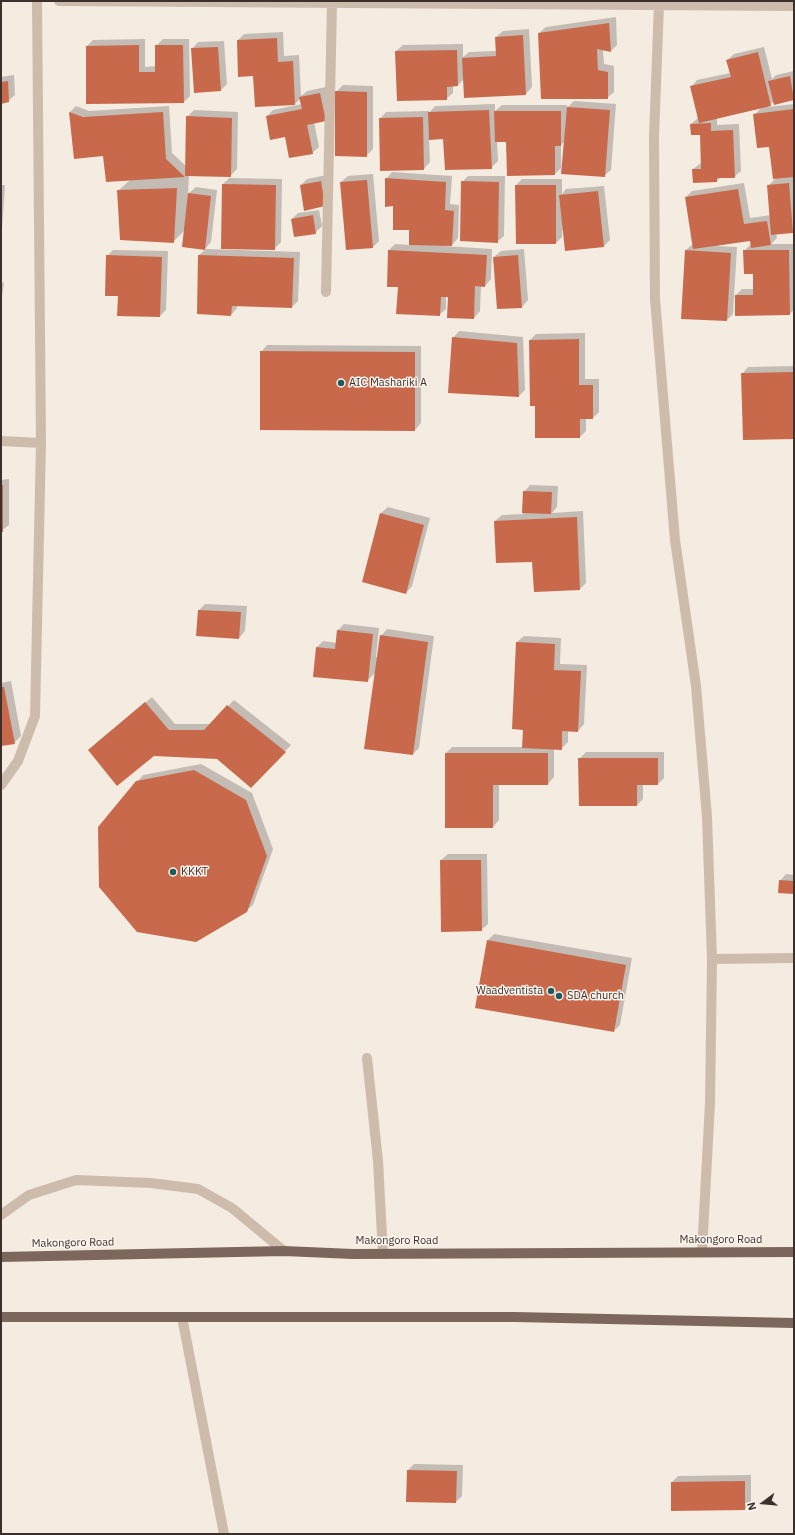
<!DOCTYPE html>
<html>
<head>
<meta charset="utf-8">
<style>
  body { margin:0 }
  #map { position:relative; width:795px; height:1535px; overflow:hidden; background:#f4ebe1; font-family:"IBM Plex Sans",sans-serif }
  canvas { display:block }
  .frame { position:absolute; inset:0; border:2px solid #3b302b; pointer-events:none }
  .north { position:absolute; left:743px; top:1483px; width:40px; height:40px; -webkit-text-stroke:3px #fbf5ee; paint-order:stroke; rotate:254deg; font-size:11px; font-weight:700; line-height:16px; text-align:center; color:#3b302b }
  .north::after { content:''; display:block; margin:auto; width:14px; height:18px; background:#3b302b; clip-path:polygon(50% 0,100% 100%,50% 72%,0 100%) }
</style>
</head>
<body>
<div id="map">
<canvas width="795" height="1535"></canvas>
<div class="frame"></div>
<div class="north">N</div>
</div>
<script>
const ctx = document.querySelector('canvas').getContext('2d');
ctx.lineJoin = 'round';
function fill(path, color) { ctx.fillStyle = color; ctx.fill(path, 'evenodd'); }
function trace(path, color, width, dash) { ctx.strokeStyle = color; ctx.lineWidth = width; ctx.lineCap = dash ? 'butt' : 'round'; ctx.setLineDash(dash || []); ctx.stroke(path); }
function label(font, color, halo, rows, align = 'center') {
  ctx.font = font + ' "IBM Plex Sans",sans-serif'; ctx.lineWidth = 3; ctx.setLineDash([]); ctx.textBaseline = 'middle'; ctx.strokeStyle = halo; ctx.fillStyle = color; for (const [text, x, y, turn = 0] of rows) {
    ctx.save(); ctx.translate(x, y); ctx.rotate((+turn || 0) * Math.PI / 180); ctx.textAlign = isNaN(turn) ? turn : align; if (halo) ctx.strokeText(text, 0, 0); ctx.fillText(text, 0, 0); ctx.restore();
  }
}
const shadow = new Path2D(`
  M616 17 617 45 611 51 603 50 604 64 614 66V92L607 98 539 33 546 27Z
  M529 29 532 87 526 94 464 79 458 85H453V93L446 99 396 51 403 45 463 44V57L469 52 497 51 496 37 503 31Z
  M283 32 284 56 299 55 301 96 307 91 326 87 332 114 314 122 319 147 312 153 286 136 267 116 273 110 302 104 301 98 295 104 254 75 238 40 244 34Z
  M145 39V67L156 66V46L163 39H189L190 96 184 102 87 46 93 40Z
  M224 41 227 84 221 90 192 49 198 42Z
  M764 47 772 79 776 75 794 71V99L775 104 774 101 768 107 794 104V231L776 234 777 238 771 244H794V310L789 314 734 297 733 314 727 320 686 250 693 244 686 197 692 191 744 183 750 218 771 215 769 185 776 178 770 146 754 115 761 108 717 118V125L739 124 741 171 734 177H721L717 181 693 169 701 163V134L691 124 698 118 691 87 697 80 730 73 727 60 734 54ZM751 240V244L744 251 754 273V289H742L734 297 737 247 716 246Z
  M14 75 15 95 8 101 1 103V77Z
  M343 85 373 86V149L366 156 336 92Z
  M574 101 616 104 611 170 604 176 565 141 561 145V168L555 174 507 141H497L498 161 491 168 444 138 429 139 430 162 424 169 380 119 386 112 429 111V113L435 106 495 104V111L502 105H567V108Z
  M76 106 89 111 169 106 172 153 186 166 187 117 194 110 238 112 237 169 230 176 189 175 188 194 196 187 217 190 211 242 205 249 185 230 173 242 118 191 130 180 104 155 75 158 70 112Z
  M392 172 452 176 450 204 459 205 458 238 452 245H444V246L492 249 491 279 485 286 481 285 480 311 474 318 449 296H446V309L439 315 399 286 389 250 395 244 410 245V229L394 205 386 179Z
  M373 174 379 241 373 247 341 182 348 176Z
  M327 175 325 205 301 185 307 179Z
  M468 176H505L504 236 497 242 462 182Z
  M229 178 282 179 281 242 274 249 223 184Z
  M522 179H562V194L566 189 604 186 610 240 604 246 562 230V237L556 243 516 185Z
  M1 185H5L1 244Z
  M319 210 322 226 315 233 292 219 298 213Z
  M206 249 300 252 298 301 292 307 237 305V308L231 315 199 255Z
  M524 249 528 300 522 307 494 257 501 251Z
  M113 250 168 251 166 310 160 316 119 295 107 256Z
  M1 282 4 283 1 303Z
  M459 331 523 337 525 390 519 396 453 338Z
  M585 333V379H599V412L593 418H586V431L580 437 536 405 530 340 536 334Z
  M267 345 421 346V423L415 430 261 429V352Z
  M794 366V438L742 374 748 367Z
  M9 479V525L1 531V480Z
  M530 485 558 486 557 507 552 513 583 511 586 583 580 589 535 591 533 560 495 521 502 515 523 514 524 492Z
  M388 507 430 518 412 586 406 593 363 581 381 513Z
  M205 604 247 606 245 631 239 638 197 635 199 610Z
  M344 624 379 628 376 657 378 658 381 636 387 629 434 636 419 748 413 754 375 673 367 681 317 647 323 641 337 643 338 630Z
  M524 636 561 638 560 664 587 665 584 724 578 731 568 730V742L561 749 554 748V777L548 784H499V820L493 827H446V753L452 747H523L525 729 513 728 517 642Z
  M11 681 21 736 14 743 1 745V683Z
  M152 697 175 724H211L234 700 291 745 251 786 217 758 153 755 95 744Z
  M586 752H664V778L658 784H643V799L637 805 579 759Z
  M201 764 252 793 273 849 253 905 246 911 137 782 143 775Z
  M448 854H487L488 924 481 930 441 860Z
  M786 874 794 875V893L780 881Z
  M494 934 632 958 620 1025 614 1031 488 940Z
  M414 1464 463 1465 462 1496 456 1502 408 1470Z
  M751 1475V1502L745 1509 672 1482 678 1476Z`);
const building = new Path2D(`
  M609 23 611 52 597 49 598 70 608 72V99H541L538 33Z
  M523 35 526 95 464 98 462 58 496 56 495 37Z
  M277 38 278 62 293 61 295 105 255 107 253 76 238 77 237 40Z
  M139 45V72H155V45H183L184 103 86 104V46Z
  M218 47 221 91 194 93 191 48Z
  M457 50 458 86 447 87V100L397 101 395 51Z
  M758 52 771 106 699 123 690 86 731 77 726 60Z
  M790 76 794 100 774 105 768 81Z
  M8 81 9 102 1 104V82Z
  M335 91 367 92V157L335 156Z
  M320 93 326 121 307 125 313 154 289 158 285 137 270 140 266 116 302 109 299 97Z
  M567 107 610 110 605 177 561 174Z
  M794 109V177L773 179 769 147 757 148 753 114Z
  M489 110 492 169 445 170 443 139 429 140 428 112Z
  M494 111H561V146H555V175L507 176 506 142H495Z
  M69 112 83 117 163 112 166 159 185 177 106 182 103 156 74 159Z
  M186 116 232 118 231 177 185 176Z
  M423 117 424 170 380 171 379 118Z
  M711 123V131L733 130 735 178H717V182L693 183 692 169H701L700 135H691L690 124Z
  M385 178 446 182 445 210 454 211 452 246 409 245V230H393V206L385 207Z
  M367 180 373 248 346 250 340 182Z
  M321 181 325 206 304 211 300 185Z
  M461 181 499 182 498 243 460 241Z
  M789 183 793 233 771 235 767 185Z
  M222 184 276 185 275 250 221 249Z
  M515 185H556V244H516Z
  M177 188 174 243 120 240 117 190Z
  M738 189 744 224 767 221 771 245 751 248 750 241 693 249 685 197Z
  M598 191 604 247 565 251 559 195Z
  M188 193 211 196 205 250 182 247Z
  M313 215 316 234 294 237 291 219Z
  M388 250 487 255 485 287 475 286 474 319 447 318 448 297H441L440 316 396 314 398 287H387Z
  M685 250 731 253 727 321 681 319Z
  M743 250H789L790 315 735 316V295H753V274H744Z
  M106 255 162 257 160 317 117 316 118 296H105Z
  M198 255 294 258 292 308 232 306 231 316 197 314Z
  M518 255 522 308 497 309 493 257Z
  M452 337 517 343 519 397 448 393Z
  M579 339V385H593V419H580V438H535V406H530L529 340Z
  M260 351 415 352V431L260 430Z
  M794 372V439L743 440 741 373Z
  M1 485H3V532H1Z
  M523 491 552 492 551 514 522 513Z
  M380 513 424 525 406 594 362 582Z
  M577 517 580 590 534 592 532 562 496 563 494 521Z
  M198 610 241 612 239 639 196 636Z
  M337 630 373 634 368 682 313 677 316 647 335 649Z
  M380 635 428 642 413 755 364 749Z
  M516 642 555 644 554 670 581 671 578 732 562 731V750L522 748 523 730 512 729Z
  M1 687H4L15 744 1 746Z
  M145 702 169 730H204L227 705 286 752 251 788 217 759 154 756 117 786 88 750Z
  M445 753H548V785H493V828H445Z
  M578 758H658V785H637V806H579Z
  M194 770 246 800 267 856 247 912 196 942 137 932 99 887 98 827 136 781Z
  M440 860H481L482 931 441 932Z
  M779 880 794 881V894L778 893Z
  M487 940 626 965 614 1032 475 1008Z
  M407 1470 457 1471 456 1503 406 1502Z
  M745 1481V1510L671 1511V1482Z`);
const minor = new Path2D(`
  M59 1 794 6
  M659 4 654 137 655 299 675 540 696 686 707 817 712 959 710 1103 702 1252
  M326 292 332 3
  M1 441 41 443
  M1 785 18 761 35 716 41 443 37 1
  M712 959 794 958
  M367 1058 378 1161 383 1254
  M1 1215 29 1195 76 1180 151 1183 198 1189 232 1208 284 1251
  M182 1317 224 1534`);
const major = new Path2D(`
  M1 1257 284 1251 353 1254 794 1252
  M1 1317H515L794 1323`);
const markers = [
  [341,383,4,"#1f5a5e"],
  [173,872,4,"#1f5a5e"],
  [551,991,4,"#1f5a5e"],
  [559,996,4,"#1f5a5e"]
];
const poiNames = [
  ["AIC Mashariki A",349,383],
  ["KKKT",181,872],
  ["Waadventista",543,991,"right"],
  ["SDA church",567,996]
];
const streetNames = [
  ["Makongoro Road",721,1240],
  ["Makongoro Road",397,1241],
  ["Makongoro Road",73,1243,-1]
];
fill(shadow, '#0003');
fill(building, '#c8694b');
trace(minor, '#cdbbac', 10);
trace(major, '#7d675c', 10);
for (const [x, y, r, color] of markers) { const dot = new Path2D(); dot.arc(x, y, r, 0, 2 * Math.PI); ctx.fillStyle = color; ctx.fill(dot); trace(dot, '#fbf5ee', 1.5); }
label('11px', '#3b302b', '#fbf5ee', poiNames, 'left');
label('11px', '#3b302b', '#fbf5ee', streetNames);
</script>
</body>
</html>
